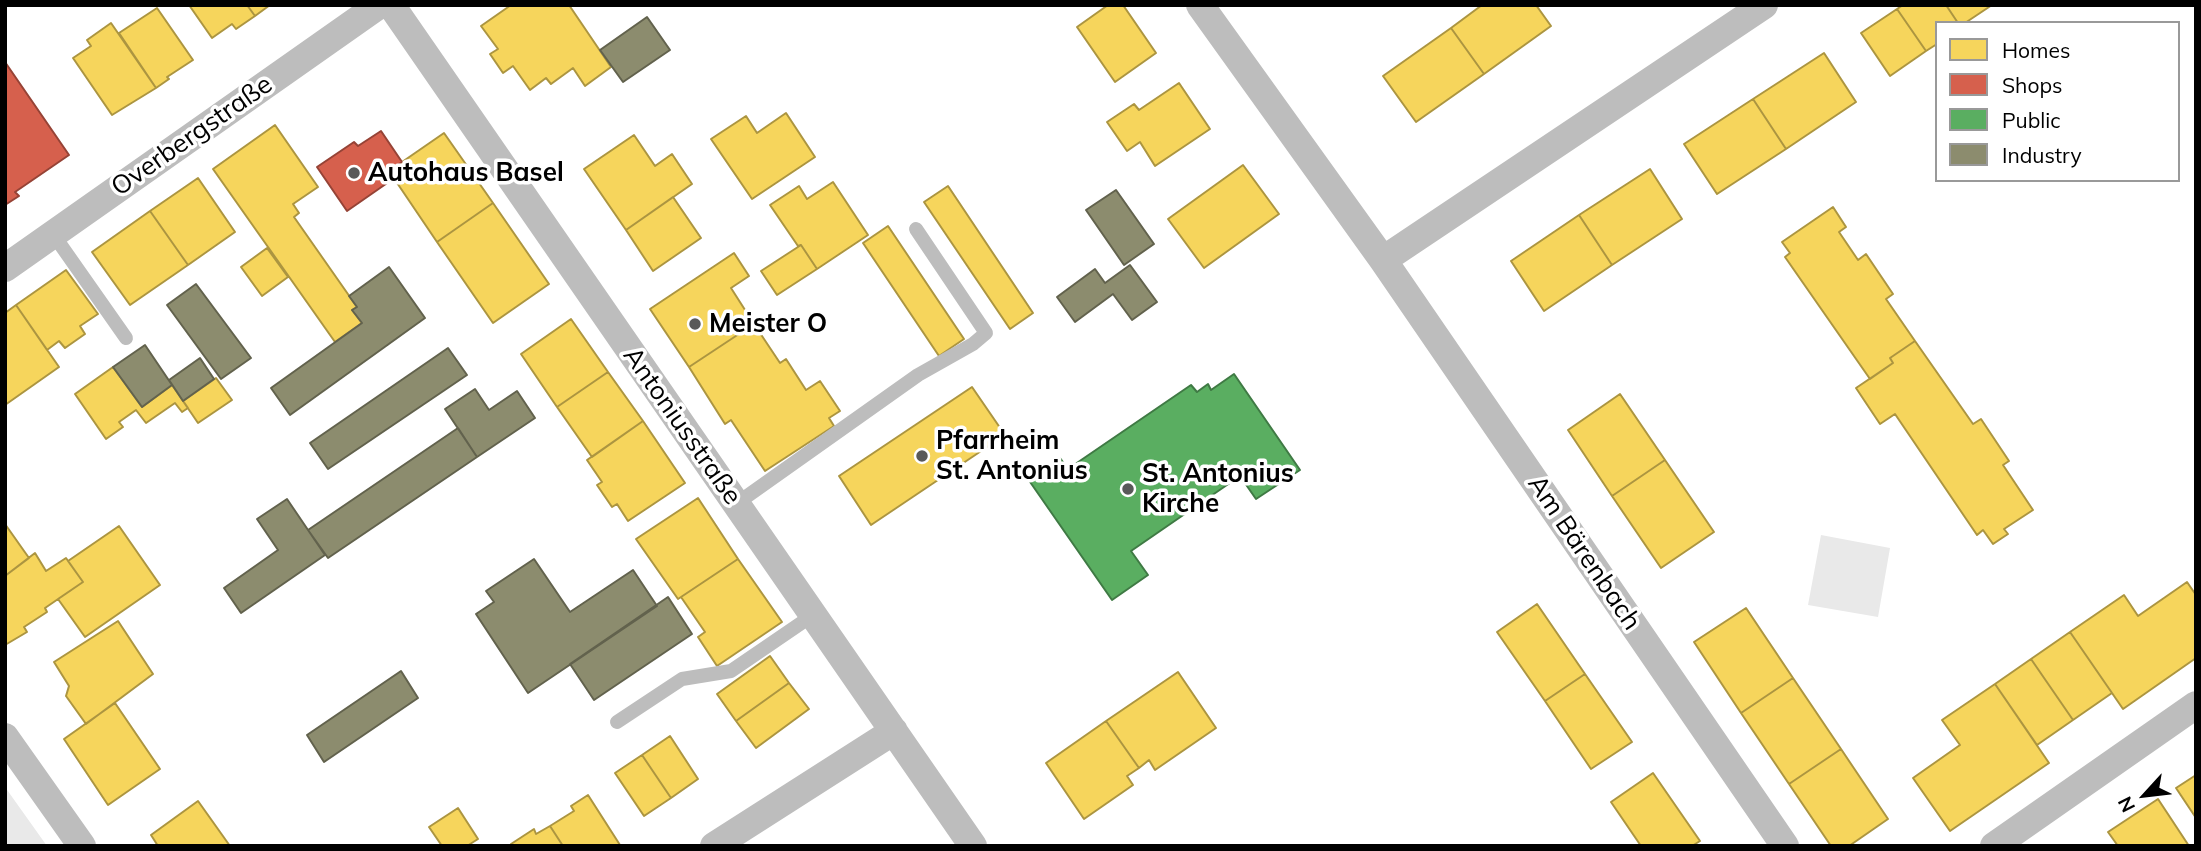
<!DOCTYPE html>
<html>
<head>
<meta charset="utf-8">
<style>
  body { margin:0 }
  #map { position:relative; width:2201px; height:851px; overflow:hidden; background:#fff; font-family:Mulish,sans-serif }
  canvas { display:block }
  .frame { position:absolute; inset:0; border:7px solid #000; pointer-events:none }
  .legend { position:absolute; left:1935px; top:21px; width:245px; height:161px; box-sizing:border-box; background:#fff; border:2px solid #999; margin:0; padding:9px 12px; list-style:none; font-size:21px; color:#000 }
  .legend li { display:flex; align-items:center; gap:14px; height:35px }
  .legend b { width:35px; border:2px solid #999 }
  .north { position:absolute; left:2110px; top:760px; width:70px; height:70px; -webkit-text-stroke:5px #fff; paint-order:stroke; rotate:243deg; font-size:19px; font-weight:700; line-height:28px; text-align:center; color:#000 }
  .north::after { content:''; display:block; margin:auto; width:24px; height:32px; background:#000; clip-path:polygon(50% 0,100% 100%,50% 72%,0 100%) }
</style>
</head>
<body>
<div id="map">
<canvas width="2201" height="851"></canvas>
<div class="frame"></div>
<ul class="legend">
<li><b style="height:19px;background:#f6d55c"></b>Homes</li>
<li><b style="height:19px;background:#d6604d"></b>Shops</li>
<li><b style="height:19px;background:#5aae61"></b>Public</li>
<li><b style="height:19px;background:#8c8c6e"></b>Industry</li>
</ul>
<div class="north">N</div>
</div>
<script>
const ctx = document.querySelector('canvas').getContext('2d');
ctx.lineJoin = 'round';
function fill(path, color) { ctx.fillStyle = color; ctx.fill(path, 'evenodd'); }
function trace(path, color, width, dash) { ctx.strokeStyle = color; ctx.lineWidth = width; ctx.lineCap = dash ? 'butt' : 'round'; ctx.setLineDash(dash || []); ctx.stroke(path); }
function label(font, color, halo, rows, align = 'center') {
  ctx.font = font + ' Mulish,sans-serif'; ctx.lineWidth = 7; ctx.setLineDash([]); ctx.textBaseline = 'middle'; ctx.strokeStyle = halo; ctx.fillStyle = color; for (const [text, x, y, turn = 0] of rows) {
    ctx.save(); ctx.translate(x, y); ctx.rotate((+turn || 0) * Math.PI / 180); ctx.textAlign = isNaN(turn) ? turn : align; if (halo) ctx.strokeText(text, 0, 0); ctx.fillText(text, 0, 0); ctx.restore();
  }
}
const green = new Path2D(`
  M1821 535 1890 548 1878 617 1808 605Z
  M5 787 47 846H5Z`);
const homes = new Path2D(`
  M189 5H247L255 16 236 29 232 24 212 38Z
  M247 5H270L255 16Z
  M511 5H569L611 67 585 86 573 68 551 84 546 78 530 90 513 66 503 73 490 54 498 49 481 26Z
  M1108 5H1123L1156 53 1115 82 1077 27Z
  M1482 5H1536L1551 26 1484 74 1451 28Z
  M1903 5H1946L1958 23H1937V44L1926 51 1897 9Z
  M1946 5H1992L1965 23H1958Z
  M157 8 193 60 167 77 169 79 156 88 119 33Z
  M1897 9 1926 51 1890 76 1861 33Z
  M111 23 156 88 112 115 73 58 91 46 87 40Z
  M1451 28 1484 74 1416 122 1383 76Z
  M1824 53 1856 102 1786 149 1753 99Z
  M1179 83 1210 129 1155 166 1140 142 1127 151 1107 122 1134 104 1139 110Z
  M1753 99 1786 149 1717 194 1684 144Z
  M786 113 815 157 752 199 711 139 746 116 757 133Z
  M275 125 318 187 293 204 299 213 294 217 357 307 352 310 362 323 335 342 213 169Z
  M444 133 493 203 437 242 389 171Z
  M634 135 655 166 672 154 692 184 626 230 584 169Z
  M1243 165 1279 214 1204 268 1168 219Z
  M1650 169 1682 219 1612 265 1579 215Z
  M198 178 235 232 188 265 150 211Z
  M833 182 868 235 817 269 801 245 798 246 770 205 799 186 807 199Z
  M948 186 1033 313 1010 329 924 202Z
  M673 197 701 238 653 271 626 230Z
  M493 203 549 284 493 323 437 242Z
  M1833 207 1846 227 1839 232 1858 260 1866 254 1893 294 1886 299 1915 341 1890 358 1893 363 1870 379 1785 257 1790 253 1782 242Z
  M150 211 188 265 130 305 92 252Z
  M1579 215 1612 265 1544 311 1511 261Z
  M888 226 964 339 939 356 863 243Z
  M801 245 817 269 777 295 761 271Z
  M267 248 288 277 262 296 241 267Z
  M734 253 749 276 731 288 754 324 689 367 650 309Z
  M66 270 98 314 80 326 85 334 65 348 59 341 47 350 16 305Z
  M16 305 59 367 5 405V313Z
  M571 319 608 372 557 407 521 354Z
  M754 324 780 363 786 359 806 390 820 381 840 411 829 418 834 426 765 471 731 420 725 424 689 367Z
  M1915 341 1973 424 1981 419 2009 461 2003 465 2033 510 2004 529 2008 534 1993 544 1983 530 1977 535 1895 414 1880 424 1856 388 1893 363 1890 358Z
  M113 367 142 407 172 385 188 408 182 412 175 403 146 423 136 410 119 422 123 427 106 439 75 394Z
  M608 372 643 421 592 457 557 407Z
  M216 378 232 400 198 423 183 401Z
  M972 387 1005 435 871 525 839 476Z
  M1620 394 1665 460 1612 496 1568 430Z
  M643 421 685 483 628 521 617 504 612 507 597 485 602 482 587 460Z
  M1665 460 1714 532 1661 568 1612 496Z
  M698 498 738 559 678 599 636 539Z
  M5 524 29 558 5 576Z
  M119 526 160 585 85 637 58 599 83 582 68 561Z
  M35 553 46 571 66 558 83 582 45 608 47 612 24 627 27 632 5 645V576Z
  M738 559 782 622 717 666 698 637 705 632 681 597Z
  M2187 582 2196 595V658L2123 709 2070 632 2124 595 2138 616Z
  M1537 604 1585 674 1545 701 1497 632Z
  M1746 608 1793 678 1741 713 1694 642Z
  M118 621 153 674 86 724 66 696 69 686 54 662Z
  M2070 632 2112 693 2073 720 2031 659Z
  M770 656 789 683 736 721 717 694Z
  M2031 659 2073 720 2037 745 1995 684Z
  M1178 672 1216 728 1155 770 1149 760 1139 768 1106 721Z
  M1585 674 1632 742 1591 769 1545 701Z
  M1793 678 1841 749 1789 784 1741 713Z
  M789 683 809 709 756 748 736 721Z
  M1995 684 2049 763 1950 831 1913 778 1960 745 1942 720Z
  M115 703 160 769 108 805 64 739Z
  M1106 721 1139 768 1127 776 1133 785 1084 819 1046 763Z
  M670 736 698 779 671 798 642 755Z
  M1841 749 1888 819 1849 846H1831L1789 784Z
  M642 755 671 798 644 816 615 773Z
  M1653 773 1700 841 1692 846H1641L1611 802Z
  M2196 775V818L2176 788Z
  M588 795 620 845 619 846H563L550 826 574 811 571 806Z
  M2158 799 2189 846H2118L2108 832Z
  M198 801 230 846H158L151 835Z
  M458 808 478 839 467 846H442L429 827Z
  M550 826 563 846H512L511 844 534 829 536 834Z`);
const shops = new Path2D(`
  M5 62 69 155 15 192 19 196 5 205Z
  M381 131 402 162 389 171 393 179 347 211 317 167 354 142 358 146Z`);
const public = new Path2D(`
  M1234 374 1300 470 1256 499 1240 476 1131 551 1148 575 1112 600 1028 479 1060 458 1068 469 1191 385 1197 392 1208 384 1211 390Z`);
const industry = new Path2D(`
  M647 17 670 50 623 82 600 50Z
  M1116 190 1154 244 1124 265 1086 210Z
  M1130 265 1157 302 1132 320 1113 294 1075 322 1057 297 1095 269 1105 283Z
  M389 267 425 318 290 415 271 388 362 323 352 310 357 307 349 296Z
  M196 284 251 358 221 379 167 305Z
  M145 345 172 385 142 407 113 367Z
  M448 348 467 375 328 469 310 443Z
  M200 358 214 379 183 401 169 380Z
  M475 389 489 410 517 391 535 418 477 457 445 409Z
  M458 428 477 457 328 558 308 530Z
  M287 499 325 555 241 613 224 588 278 550 257 519Z
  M534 559 570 612 633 570 657 606 528 693 476 614 494 602 486 591Z
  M668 597 692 634 594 700 570 664Z
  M401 671 418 698 324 762 307 735Z`);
const lane = new Path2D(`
  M53 234 126 338
  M736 504 918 375 973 344 986 333 916 229
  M617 722 682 679 731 671 813 615`);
const street = new Path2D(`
  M391 5 973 846
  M1200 5 1383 260 1785 846
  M1383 260 1764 5
  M5 268 379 5
  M5 737 82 846
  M714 846 894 731
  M1994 846 2196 705`);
const markers = [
  [354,173,7,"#595959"],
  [695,324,7,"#595959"],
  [922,456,7,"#595959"],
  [1128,489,7,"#595959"]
];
const streetNames = [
  ["Overbergstraße",192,136,-35],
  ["Antoniusstraße",682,426,55],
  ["Am Bärenbach",1584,553,56]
];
const poiNames = [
  ["Autohaus Basel",368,173],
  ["Meister O",709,324],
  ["Pfarrheim",936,441],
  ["St. Antonius",936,471],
  ["St. Antonius",1142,474],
  ["Kirche",1142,504]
];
fill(green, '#e9e9e9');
fill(homes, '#f6d55c');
trace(homes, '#ac9540', 2);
fill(shops, '#d6604d');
trace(shops, '#964336', 2);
fill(public, '#5aae61');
trace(public, '#3f7a44', 2);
fill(industry, '#8c8c6e');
trace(industry, '#62624d', 2);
trace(lane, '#bdbdbd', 14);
trace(street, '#bdbdbd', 28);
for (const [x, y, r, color] of markers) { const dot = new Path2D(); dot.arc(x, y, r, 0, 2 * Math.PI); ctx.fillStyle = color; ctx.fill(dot); trace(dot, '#fff', 2.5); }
label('26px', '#000', '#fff', streetNames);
label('bold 26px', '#000', '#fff', poiNames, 'left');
</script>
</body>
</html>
